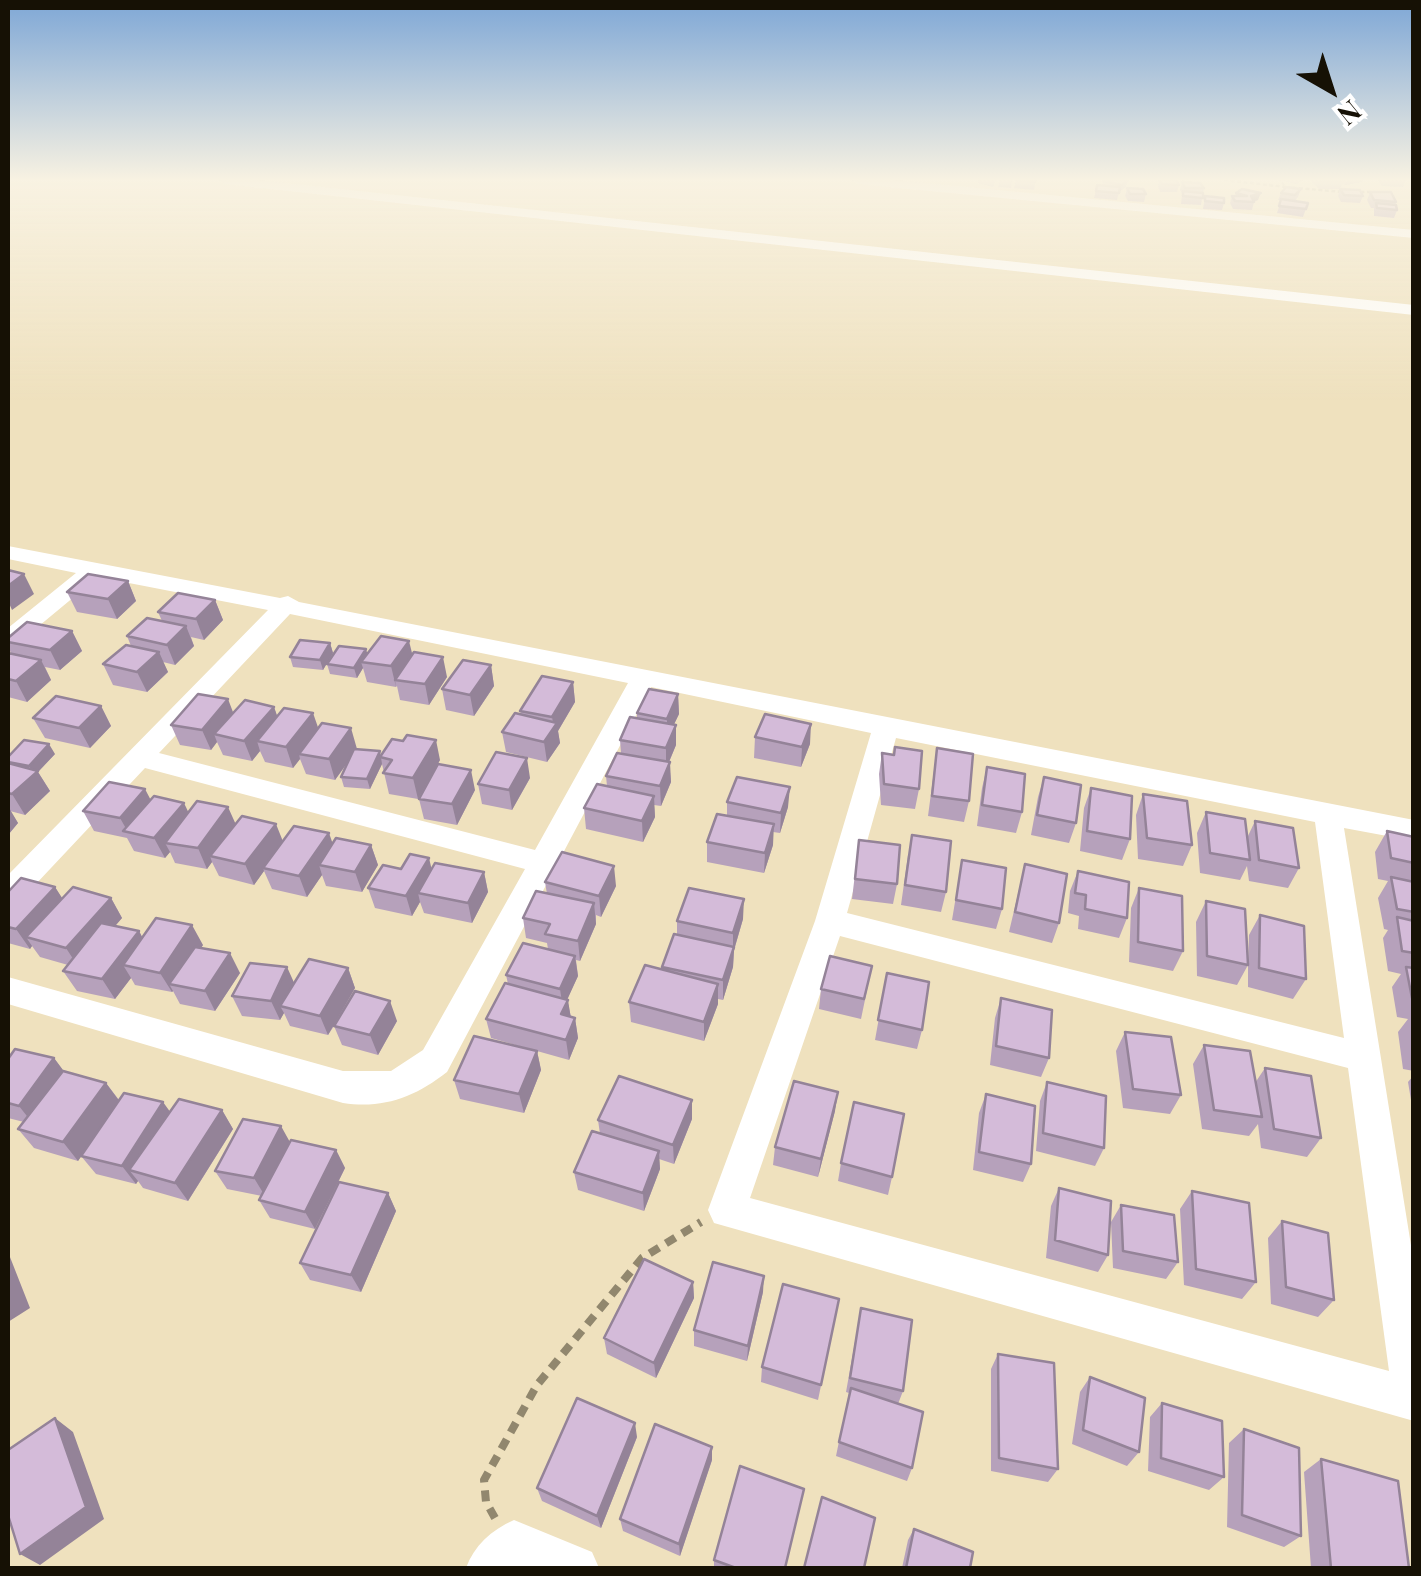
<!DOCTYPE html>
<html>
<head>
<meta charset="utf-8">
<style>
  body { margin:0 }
  #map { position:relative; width:1421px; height:1576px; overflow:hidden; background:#efe1be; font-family:"Playfair Display",serif }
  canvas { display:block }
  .frame { position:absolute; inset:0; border:10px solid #161105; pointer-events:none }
  .north { position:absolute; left:1281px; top:40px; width:100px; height:100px; -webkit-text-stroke:8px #fff; paint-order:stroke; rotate:141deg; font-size:28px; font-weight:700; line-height:40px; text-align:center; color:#161105 }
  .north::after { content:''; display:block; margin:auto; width:35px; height:45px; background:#161105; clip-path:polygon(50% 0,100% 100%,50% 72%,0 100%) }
</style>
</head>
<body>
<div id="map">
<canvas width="1421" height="1576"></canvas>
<div class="frame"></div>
<div class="north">N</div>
</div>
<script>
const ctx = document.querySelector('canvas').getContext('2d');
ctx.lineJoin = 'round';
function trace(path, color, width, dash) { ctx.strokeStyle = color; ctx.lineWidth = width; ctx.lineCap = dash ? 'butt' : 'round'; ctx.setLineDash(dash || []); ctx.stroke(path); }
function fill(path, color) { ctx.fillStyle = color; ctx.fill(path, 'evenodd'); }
const pathFar1 = new Path2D(`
  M1224 180 1286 187 1280 180
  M1286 187 1343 192
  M1354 192H1375`);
const path = new Path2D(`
  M495 1518 486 1502 484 1480 537 1385 642 1258 701 1222`);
const street = new Path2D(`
  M219 180H257L1414 305V315L225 184Z
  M852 180H894L1414 230V238L858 184Z
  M8 546 280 598 288 596 299 602 1414 820V841L1344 828 1414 1264V1421L714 1223 708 1210 815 921 871 733 651 687 447 1072C415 1097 384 1109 343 1103L8 1004V977L343 1071H391L423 1050 525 869 145 768 19 902 8 905V875L268 610 98 577 16 645 8 647V628L76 573 8 559ZM290 614 628 683 535 850 159 753ZM896 738 1315 822 1344 1038 847 913ZM840 936 1348 1068 1389 1371 750 1198Z
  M514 1520 592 1552 599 1568H466C474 1546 491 1530 514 1520Z`);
const wall = new Path2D(`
  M979 180H996L993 187 978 183Z
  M1000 180H1012L1011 188 998 187Z
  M1016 180H1036L1034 190 1014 188Z
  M1128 180 1126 187 1119 192 1117 200 1094 198 1097 185 1102 186 1103 181Z
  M1159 180 1179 185 1177 192H1160L1158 186Z
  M1279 180H1303L1296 184Z
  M1312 180H1363L1362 182 1345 185 1342 184 1340 189H1319L1311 181Z
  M1378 180H1406L1403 187 1382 186Z
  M1182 182 1204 188 1201 205 1181 204 1182 194 1180 190Z
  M1127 188 1146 194 1144 202 1128 201 1125 196Z
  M1301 189 1298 197 1295 201 1308 203 1303 217 1277 213 1281 200H1278L1281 193Z
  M1340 189 1363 196 1360 203 1341 202 1338 196Z
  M1370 192 1396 202 1395 205 1397 210 1394 218 1374 216V208H1371L1367 200Z
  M1236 193 1258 200 1254 202 1252 210 1233 209 1230 203 1232 196H1235Z
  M1205 196 1224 203 1222 210 1203 209Z
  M128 581 136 601 117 619 77 612 67 592Z
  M215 600 223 620 204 640 191 637 194 646 175 665 163 662 168 672 147 692 113 685 103 664 131 646 127 636 162 621 158 612Z
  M72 631 82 651 60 670 45 667 51 680 27 702 8 697V653H11L8 647V638Z
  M330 643 333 653 323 670 293 667 290 657Z
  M367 654 412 655 447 677 429 705 400 700 397 686 396 687 367 682 363 668 357 678 330 674 327 664Z
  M491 665 494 686 474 716 446 710 442 689Z
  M573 682 575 702 558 731 560 743 547 762 506 752 502 732 521 714 520 711Z
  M678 694 679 714 674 724 676 745 669 762 671 782 661 806 654 805 655 817 643 842 586 829 584 808 607 786 606 776 621 753 620 740 637 718V713Z
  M101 706 111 726 90 748 45 738 33 718Z
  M274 707 277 716 318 729 357 749 381 756 440 760 418 799 389 794 382 764 370 789 344 787 341 777 349 761 335 780 306 774 300 759 293 768 265 762 260 751 252 761 223 755 217 742 211 750 180 745 171 725Z
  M755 737 810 744 801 767 754 758Z
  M937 748 969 801 964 822 928 816Z
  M882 753 894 755 919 789 915 809 881 805 879 774Z
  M55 754 38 772 50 791 25 815 10 811 18 823 8 835V757Z
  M987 767 1022 812 1016 833 977 826 982 788Z
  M1044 777 1076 823 1069 843 1031 835 1038 797Z
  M530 778 512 810 482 804 478 784Z
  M1091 788 1130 839 1122 860 1080 851 1084 808Z
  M475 790 457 825 424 819 419 799Z
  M1143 794 1192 845 1183 866 1138 859 1136 815Z
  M151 800 188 812 236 824 283 841 371 845 378 865 362 892 326 886 322 875 307 897 272 889 264 871 254 885 219 876 212 862 207 869 175 863 170 852 165 858 134 851 127 838 94 831 83 811Z
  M727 802 788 807 780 833 773 832V845L764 873 707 862V842L727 815Z
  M1206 812 1248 836 1255 821 1299 868 1288 888 1249 881 1247 866 1240 880 1200 873 1197 833Z
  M1387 831 1414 837V1071L1403 1069 1398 1032 1408 1019 1397 1017 1392 987 1401 974 1388 971 1383 938 1388 930 1384 929 1378 898 1388 881 1378 879 1375 852Z
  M859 840 897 884 893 904 852 899Z
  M908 855 946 892 941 912 901 905Z
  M962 860 1002 909 996 929 952 920Z
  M1025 864 1059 923 1052 943 1009 932Z
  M401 869 484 872 488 892 472 923 424 913 420 902 412 916 375 908 368 888Z
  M1078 871 1127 918 1119 938 1078 929 1079 916 1068 913 1070 891Z
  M545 882 616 886 601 917 596 915V924L580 961 576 960 578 976 567 999 571 1017 575 1018 578 1038 569 1060 537 1051 541 1070 524 1113 460 1099 454 1080 533 1050 491 1038 486 1019 508 984 506 975 548 949 547 943 526 938 523 918 547 894Z
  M55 887 62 899 111 898 122 918 115 926 139 931 142 937 203 945 201 948 240 973 215 1011 180 1004 173 991 172 992 135 985 131 978 115 999 77 991 63 971 68 965 40 957 32 946 30 949 8 943V892Z
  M1139 888 1183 951 1173 971 1129 962 1131 908Z
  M1206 901 1248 963 1249 935 1260 915 1306 979 1293 999 1248 987V965L1237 985 1197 976 1196 922Z
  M743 919 734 950 733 967 723 1000 718 999V1004L704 1041 631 1022 629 1002 662 970 677 935V921Z
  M872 966 861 1019 819 1009 821 989Z
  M348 968 355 988 335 1024 397 1021 378 1055 342 1045 334 1026 328 1035 290 1026 284 1013 280 1020 242 1016 232 996 294 984Z
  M887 973 922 1030 917 1049 875 1040Z
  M1001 998 1049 1058 1041 1077 990 1065 995 1018Z
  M1125 1032 1181 1095 1170 1114 1123 1108 1116 1051Z
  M1204 1045 1255 1083 1265 1068 1321 1138 1307 1157 1261 1148 1258 1124 1249 1136 1202 1129 1193 1064Z
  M8 1054 9 1056 54 1058 64 1072 106 1083 119 1100 170 1111 222 1110 233 1129 188 1201 143 1188 138 1181 136 1184 96 1174 81 1156 78 1161 34 1148 18 1129 24 1122 8 1118Z
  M1414 1075V1118L1408 1082Z
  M1047 1082 1104 1148 1095 1166 1036 1151 1040 1101Z
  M986 1094 1031 1164 1023 1182 973 1170 979 1113Z
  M835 1111 818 1177 773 1165 775 1147Z
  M692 1119 674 1164 659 1159 660 1169 644 1211 578 1190 574 1172 600 1134 598 1120Z
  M290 1143 336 1150 345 1168 315 1229 270 1218 259 1200 262 1196 227 1189 215 1171Z
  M841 1163 892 1177 888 1195 838 1181Z
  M1059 1188 1108 1255 1098 1272 1046 1258 1051 1206Z
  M1192 1191 1256 1282 1242 1299 1184 1285 1180 1209Z
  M388 1193 396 1211 361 1292 310 1280 300 1263Z
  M1121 1205 1178 1262 1166 1279 1113 1268 1111 1222Z
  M1282 1221 1334 1300 1318 1317 1271 1304 1268 1238Z
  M693 1282 694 1298 656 1378 607 1354 604 1338Z
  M763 1292 747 1361 694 1346V1330Z
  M839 1299 818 1400 761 1382 762 1367Z
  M861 1308 903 1391 898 1404 912 1468 907 1481 836 1456 849 1393 846 1392Z
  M998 1354 1058 1469 1048 1482 991 1471V1369Z
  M1090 1377 1139 1452 1127 1466 1072 1444 1080 1392Z
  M1162 1403 1224 1477 1209 1490 1148 1471 1150 1417Z
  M1244 1429 1301 1536 1284 1547 1227 1527 1229 1443Z
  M637 1437 601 1528 542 1501 537 1488Z
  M1321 1459 1409 1568H1311L1304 1472Z
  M712 1460 680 1556 623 1531 620 1519Z
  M914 1529 970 1568H902L908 1540Z
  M714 1560 785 1568H714Z`);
const shadedWall = new Path2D(`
  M1347 180H1363L1362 182 1345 185Z
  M1261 193 1258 200 1252 202 1251 196Z
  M24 574 34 594 12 610 8 601V586Z
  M128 581 136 601 117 619 108 599Z
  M215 600 223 620 204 640 196 619Z
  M186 626 194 646 175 665 167 645Z
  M72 631 82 651 60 670 50 650Z
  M409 641 414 661 395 680 396 687 391 666Z
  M330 643 333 653 323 670 320 660Z
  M366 649 369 659 361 662 363 668 357 678 354 668Z
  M159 652 168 672 147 692 137 672Z
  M443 657 447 677 429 705 425 684Z
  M41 660 51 680 27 702 16 681Z
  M491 665 494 686 474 716 470 695Z
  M573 682 575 702 558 731 560 743 547 762 544 742 554 728 552 717Z
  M678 694 679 714 667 739V719Z
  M228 699 236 720 214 734 217 742 211 750 202 730Z
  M101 706 111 726 90 748 79 728Z
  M274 707 281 727 257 741 260 751 252 761 244 741Z
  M313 713 320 733 299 754 300 759 293 768 286 747Z
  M811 724 810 744 801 767 802 747Z
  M676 725V745L666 769V748Z
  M351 728 357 749 335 780 329 759Z
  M436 740 440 760 418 799 413 778Z
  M49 744 55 754 38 772 50 791 25 815 12 794 34 774 29 766Z
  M380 751 382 764 370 789 367 779Z
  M527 758 530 778 512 810 509 790Z
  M670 762 671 782 661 806 660 786Z
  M471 770 475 790 457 825 452 804Z
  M790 787 788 807 780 833 781 813Z
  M145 789 156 810 128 832 120 818Z
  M654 796 655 817 643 842 642 821Z
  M184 803 194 824 165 843 170 852 165 858 154 838Z
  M8 806 18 823 8 835Z
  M228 807 237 827 210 856 212 862 207 869 198 848Z
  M276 824 284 844 263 868 264 871 254 885 245 864Z
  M774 824 773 845 764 873 765 853Z
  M329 833 336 853 319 865 322 875 307 897 299 876Z
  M371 845 378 865 362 892 355 872Z
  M429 858 434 879 418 893 420 902 412 916 406 896Z
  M614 866 616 886 601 917 599 896Z
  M484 872 488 892 472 923 468 903Z
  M55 887 68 907 26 937 32 946 30 949 16 929Z
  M111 898 122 918 79 968 66 948Z
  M744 899 743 919 734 950 733 967 723 1000V980L733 950V933Z
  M594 903 596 924 580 961 578 941Z
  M192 925 203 945 176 985 169 984 173 991 172 992 160 973Z
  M139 931 150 952 123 965 131 978 115 999 102 979Z
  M230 953 240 973 215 1011 205 991Z
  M575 956 578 976 563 1009 560 989Z
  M287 967 296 987 280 1006 284 1013 280 1020 271 1001Z
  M348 968 355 988 328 1035 320 1016Z
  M718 984V1004L704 1041V1022Z
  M568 1000 571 1019 561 1014Z
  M390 1001 397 1021 378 1055 370 1035Z
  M575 1018 578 1038 569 1060 566 1040Z
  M537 1051 541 1070 524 1113 519 1094Z
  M54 1058 69 1078 34 1125 19 1106Z
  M106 1083 120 1102 78 1161 63 1142Z
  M838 1092 835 1111 818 1177 821 1159Z
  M692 1100V1119L674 1164 673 1145Z
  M163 1102 176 1120 129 1170 138 1181 136 1184 122 1166Z
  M222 1110 233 1129 188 1201 175 1183Z
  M281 1126 291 1144 265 1196 254 1178Z
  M336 1150 345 1168 315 1229 305 1212Z
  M659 1151 660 1169 644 1211 643 1193Z
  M388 1193 396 1211 361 1292 351 1275Z
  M8 1252 30 1308 8 1322Z
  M764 1276 763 1292 747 1361 748 1346Z
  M693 1282 694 1298 656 1378 654 1363Z
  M55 1418 73 1432 104 1519 40 1565 20 1554Z
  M635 1423 637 1437 601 1528 597 1516Z
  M712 1447V1460L680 1556 679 1544Z`);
const building = new Path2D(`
  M1016 180H1036L1035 182Z
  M1105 180H1128L1122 185 1103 181Z
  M1160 180H1176L1179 185 1162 184Z
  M1320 180H1341L1343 181H1322Z
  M1182 182 1200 183 1204 188H1185Z
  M1097 185 1120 187 1119 193 1096 191Z
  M1286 187 1301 189 1295 195 1281 193Z
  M1127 188 1143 189 1146 194H1130Z
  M1242 189 1261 193 1251 196 1254 202 1235 201 1232 196H1247L1236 193Z
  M1340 189 1360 190 1363 196 1344 195Z
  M1183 191 1203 193V198L1183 196Z
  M1370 192H1391L1396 202 1374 200Z
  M1205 196 1224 198V203L1205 201Z
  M1281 199 1308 203 1306 209 1279 206Z
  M1376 203 1396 205 1397 210 1377 208Z
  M8 570 24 574 8 586Z
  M88 574 128 581 108 599 67 592Z
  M178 593 215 600 196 619 158 612Z
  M147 618 186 626 167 645 127 636Z
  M27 622 72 631 50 650 8 642V638Z
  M381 636 409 641 391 666 361 662Z
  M300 640 330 643 320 660 290 657Z
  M126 645 159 652 137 672 103 664Z
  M339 646 366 649 354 668 327 664Z
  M414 652 443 657 425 684 395 680Z
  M8 653 41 660 16 681 8 679Z
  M463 660 491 665 470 695 442 689Z
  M542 676 573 682 552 717 520 711Z
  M649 689 678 694 667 719 637 713Z
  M198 694 228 699 202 730 171 725Z
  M56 696 101 706 79 728 33 718Z
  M245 700 274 707 244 741 214 734Z
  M284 708 313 713 286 747 257 741Z
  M515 713 557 723 544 742 502 732Z
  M765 714 811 724 802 747 755 737Z
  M630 717 676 725 666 748 620 740Z
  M322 723 351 728 329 759 299 754Z
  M407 735 436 740 413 778 383 773 392 760 380 757 392 739 403 741Z
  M24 740 49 744 29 766 8 762V757Z
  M895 747 922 751 919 789 884 784 882 753 894 755Z
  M937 748 973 754 969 801 932 796Z
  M354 749 380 751 367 779 341 777Z
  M496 752 527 758 509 790 478 784Z
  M617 753 670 762 660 786 606 776Z
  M8 763 38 771 12 794 8 793Z
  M438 764 471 770 452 804 419 799Z
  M987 767 1025 774 1022 812 982 805Z
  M737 777 790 787 781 813 727 802Z
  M1044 777 1081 785 1076 823 1037 815Z
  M109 782 145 789 120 818 83 811Z
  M597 784 654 796 642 821 584 808Z
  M1091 788 1132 796 1130 839 1087 831Z
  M1143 794 1187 801 1192 845 1147 838Z
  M154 796 184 803 154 838 123 831Z
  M197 801 228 807 198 848 165 843Z
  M1206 812 1245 819 1250 860 1210 853Z
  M717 814 774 824 765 853 707 842Z
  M242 816 276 824 245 864 210 856Z
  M1255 821 1293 828 1299 868 1259 860Z
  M294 826 329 833 299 876 263 868Z
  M1387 831 1414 837V863L1391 858Z
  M912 835 951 841 946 892 905 885Z
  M336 838 371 845 355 872 319 865Z
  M859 840 900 845 897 884 855 879Z
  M562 852 614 866 599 896 545 882Z
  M410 854 429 858 406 896 368 888 383 865 401 869Z
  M962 860 1006 868 1002 909 956 900Z
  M435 863 484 872 468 903 418 893Z
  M1025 864 1067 874 1059 923 1015 912Z
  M1078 871 1129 882 1127 918 1085 909 1086 895 1075 893Z
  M1391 877 1414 882V912L1397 909Z
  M21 878 55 887 16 929 8 927V892Z
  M73 887 111 898 66 948 26 937Z
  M689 888 744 899 733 933 677 921Z
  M1139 888 1182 896 1183 951 1138 942Z
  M536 891 594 903 578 941 545 934 550 924 523 918Z
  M1206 901 1245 909 1248 965 1207 956Z
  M1260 915 1304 926 1306 979 1259 968Z
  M1397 917 1414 921V953L1402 951Z
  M156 918 192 925 160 973 123 965Z
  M101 923 139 931 102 979 63 971Z
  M674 934 734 947 723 980 662 967Z
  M523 943 575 956 560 989 506 975Z
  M195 947 230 953 205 991 169 984Z
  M830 956 872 966 864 999 821 989Z
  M309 959 348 968 320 1016 280 1006Z
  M250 963 287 967 271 1001 232 996Z
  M645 965 718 984 704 1022 629 1002Z
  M1406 967 1414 968V998H1412Z
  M887 973 929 982 922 1030 878 1020Z
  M505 983 568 1000 561 1014 575 1018 566 1040 486 1019Z
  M355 991 390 1001 370 1035 334 1026Z
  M1001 998 1052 1010 1049 1058 996 1046Z
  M1125 1032 1171 1037 1181 1095 1133 1089Z
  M474 1036 537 1051 519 1094 454 1080Z
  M1204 1045 1250 1051 1262 1117 1214 1110Z
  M15 1049 54 1058 19 1106 8 1103V1059Z
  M1265 1068 1311 1076 1321 1138 1274 1129Z
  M63 1071 106 1083 63 1142 18 1129Z
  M619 1076 692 1100 673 1145 598 1120Z
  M794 1081 838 1092 821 1159 775 1147Z
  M1047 1082 1106 1096 1104 1148 1043 1133Z
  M124 1093 163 1102 122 1166 81 1156Z
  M986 1094 1035 1106 1031 1164 979 1152Z
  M179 1099 222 1110 175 1183 129 1170Z
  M854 1102 904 1114 892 1177 841 1163Z
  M243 1119 281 1126 254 1178 215 1171Z
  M592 1131 659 1151 643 1193 574 1172Z
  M291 1140 336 1150 305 1212 259 1200Z
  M339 1182 388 1193 351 1275 300 1263Z
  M1059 1188 1111 1201 1108 1255 1055 1240Z
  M1192 1191 1249 1203 1256 1282 1196 1269Z
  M1121 1205 1174 1215 1178 1262 1123 1251Z
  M1282 1221 1328 1233 1334 1300 1286 1287Z
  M644 1259 693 1282 654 1363 604 1338Z
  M713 1262 764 1276 748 1346 694 1330Z
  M783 1284 839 1299 821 1385 762 1367Z
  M861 1308 912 1320 903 1391 850 1378Z
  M998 1354 1054 1363 1058 1469 999 1458Z
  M1090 1377 1145 1398 1139 1452 1083 1430Z
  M851 1388 923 1412 912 1468 839 1442Z
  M577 1398 635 1423 597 1516 537 1488Z
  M1162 1403 1222 1421 1224 1477 1161 1458Z
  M55 1418 86 1507 20 1554 8 1515V1450Z
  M655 1424 712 1447 679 1544 620 1519Z
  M1244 1429 1299 1448 1301 1536 1242 1515Z
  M1321 1459 1398 1481 1409 1568H1331Z
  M740 1466 804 1489 785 1568H736L714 1560Z
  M822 1497 875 1518 864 1568H804Z
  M914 1529 973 1552 970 1568H906Z`);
trace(pathFar1, '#91876e', 2.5, [4, 2.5]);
trace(path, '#91876e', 8, [11, 8]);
fill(street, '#fff');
fill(wall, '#b6a1bb');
fill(shadedWall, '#948398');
fill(building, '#d4bbd9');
trace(building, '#948398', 2.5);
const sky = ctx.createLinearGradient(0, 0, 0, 400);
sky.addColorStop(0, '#7ea7d6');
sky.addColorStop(0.45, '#f8f2e2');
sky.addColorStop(1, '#f8f2e200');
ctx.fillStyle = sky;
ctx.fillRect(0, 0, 1421, 400);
</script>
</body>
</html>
